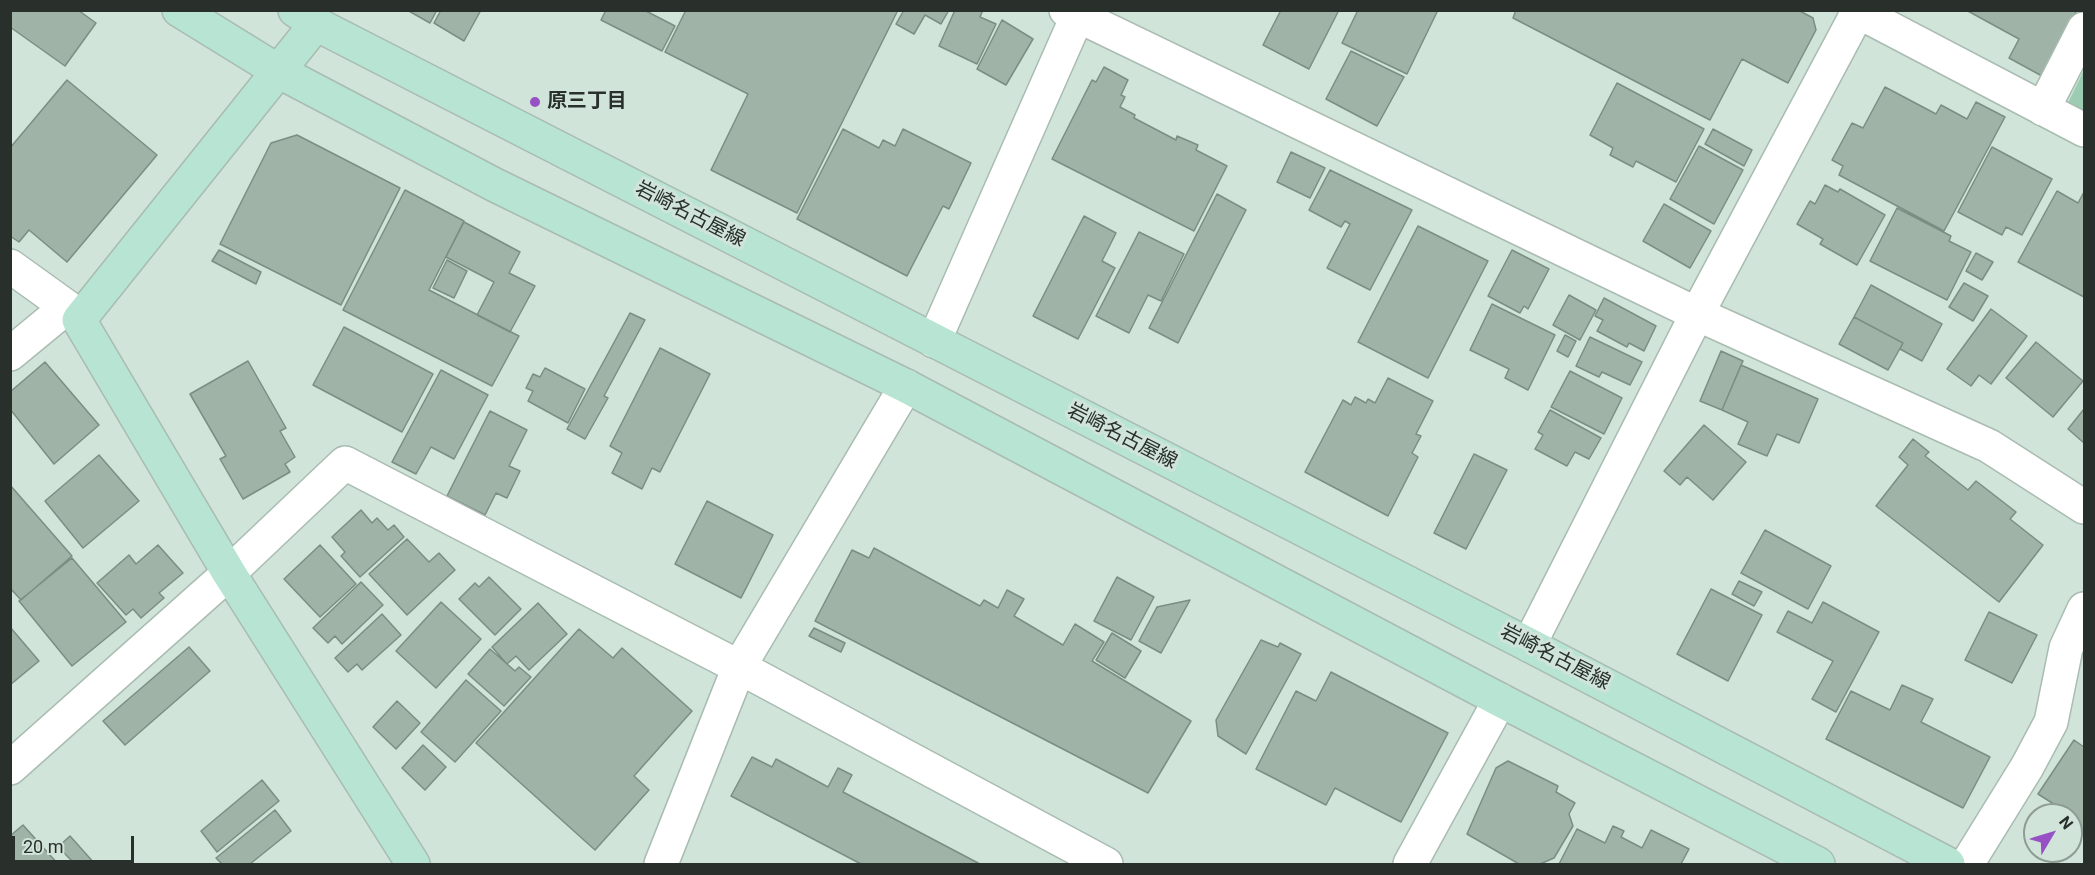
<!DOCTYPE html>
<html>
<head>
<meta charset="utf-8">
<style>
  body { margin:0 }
  #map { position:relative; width:2095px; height:875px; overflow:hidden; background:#d1e4d9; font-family:Roboto,sans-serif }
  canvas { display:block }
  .frame { position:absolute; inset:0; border:12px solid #29302c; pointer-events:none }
  .north { position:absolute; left:2023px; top:803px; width:60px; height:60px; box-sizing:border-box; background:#d1e4d9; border:2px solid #8e9c94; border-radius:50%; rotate:52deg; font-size:16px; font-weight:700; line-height:24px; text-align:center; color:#29302c }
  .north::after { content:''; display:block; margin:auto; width:21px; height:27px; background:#9751c5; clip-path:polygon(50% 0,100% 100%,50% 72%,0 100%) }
  .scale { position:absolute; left:12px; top:836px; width:122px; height:27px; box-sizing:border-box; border:3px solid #29302c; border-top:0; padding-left:8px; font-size:18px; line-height:21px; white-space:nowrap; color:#29302c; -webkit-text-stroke:4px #d1e4d9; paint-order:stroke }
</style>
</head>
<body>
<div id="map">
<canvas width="2095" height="875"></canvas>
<div class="frame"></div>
<div class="north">N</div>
<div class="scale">20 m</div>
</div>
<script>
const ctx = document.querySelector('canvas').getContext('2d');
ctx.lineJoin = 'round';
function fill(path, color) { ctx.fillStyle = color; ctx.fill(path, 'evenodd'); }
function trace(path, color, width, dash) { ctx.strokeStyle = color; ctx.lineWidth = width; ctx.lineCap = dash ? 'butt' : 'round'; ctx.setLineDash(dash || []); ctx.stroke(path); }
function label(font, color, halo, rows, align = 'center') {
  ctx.font = font + ' Roboto,"Noto Sans JP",sans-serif'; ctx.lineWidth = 6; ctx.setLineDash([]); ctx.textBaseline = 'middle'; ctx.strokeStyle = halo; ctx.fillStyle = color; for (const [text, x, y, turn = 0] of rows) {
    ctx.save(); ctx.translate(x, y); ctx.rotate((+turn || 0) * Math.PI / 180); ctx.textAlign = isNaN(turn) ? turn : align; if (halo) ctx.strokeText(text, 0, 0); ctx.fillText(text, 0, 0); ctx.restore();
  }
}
const green = new Path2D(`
  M2084 70V121L2064 111Z`);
const building = new Path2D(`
  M10 10H78L96 23 65 66 10 27Z
  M407 10H437L430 23Z
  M441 10H481L464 41 434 23Z
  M606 10H644L675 26 662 51 601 20Z
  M686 10H898L797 213 711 170 748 94 665 52Z
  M904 10H949L941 24 925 15 914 34 896 24Z
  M955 10H983L980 17 996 24 977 64 939 46Z
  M1281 10H1339L1309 69 1263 45Z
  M1358 10H1438L1407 74 1342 43Z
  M1516 10H1798L1813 18 1816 30 1788 83 1742 59 1710 120 1513 18Z
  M1966 10H2077L2042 76 2009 58 2019 39Z
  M1002 20 1033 39 1006 85 977 69Z
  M1351 51 1404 77 1377 126 1326 99Z
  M1104 67 1128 80 1121 95 1125 97 1120 107 1135 115 1134 118 1176 140 1177 136 1198 145 1196 150 1227 166 1194 231 1052 159 1092 80 1096 82Z
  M67 80 157 155 67 262 29 230 19 242 10 236V148Z
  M1617 83 1704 129 1676 182 1636 161 1633 167 1610 155 1613 148 1590 135Z
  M1885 87 1936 114 1941 105 1967 119 1976 102 2005 117 1944 231 1839 175 1843 166 1832 160 1852 123 1863 128Z
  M843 129 879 148 883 140 895 146 903 129 971 163 949 209 943 206 907 276 797 219Z
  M1713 129 1752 150 1744 166 1705 144Z
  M297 135 400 188 341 305 220 244 271 143Z
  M1699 146 1743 170 1714 224 1670 199Z
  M1992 147 2052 179 2022 235 2006 227 2002 235 1958 212Z
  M1291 152 1325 168 1310 198 1277 182Z
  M1330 170 1412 210 1370 290 1327 268 1350 224 1345 221 1341 227 1309 210Z
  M1825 185 1838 192 1840 189 1885 215 1857 265 1820 244 1823 239 1797 224 1810 201 1815 204Z
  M405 190 464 221 429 290 519 336 492 386 343 310Z
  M2057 191 2078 203 2084 192V297L2018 262Z
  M1217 194 1246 210 1178 343 1149 328Z
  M1664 204 1711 231 1690 268 1643 241Z
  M1897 208 1951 236 1949 241 1971 252 1947 300 1870 261Z
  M1084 216 1116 233 1102 261 1115 268 1078 339 1033 316Z
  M464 222 520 252 509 273 535 286 510 332 477 315 494 282 446 257Z
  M1418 226 1488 261 1428 378 1358 342Z
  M1139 232 1184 254 1161 301 1148 295 1129 333 1096 316Z
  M219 250 261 272 256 284 212 261Z
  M1512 250 1549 269 1528 309 1524 306 1520 313 1488 296Z
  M1976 253 1993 262 1982 280 1966 271Z
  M447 260 467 271 454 298 433 288Z
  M1964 283 1988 296 1973 321 1949 307Z
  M1871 285 1942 324 1922 361 1900 349 1903 343 1854 317Z
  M1569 295 1596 310 1580 340 1553 325Z
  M1604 298 1656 326 1644 351 1629 343 1627 347 1597 331 1603 320 1595 316Z
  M1492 304 1555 335 1528 390 1505 378 1509 369 1470 350Z
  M1991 309 2027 336 1991 384 1979 375 1971 386 1947 369Z
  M630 313 645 320 604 396 608 398 585 439 567 429Z
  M1854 317 1903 343 1888 370 1839 344Z
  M344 327 433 374 402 432 313 385Z
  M1565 335 1576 341 1568 357 1557 351Z
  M1590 337 1642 362 1630 385 1602 372 1599 377 1576 366Z
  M2036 342 2083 381 2053 417 2006 378Z
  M660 348 710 374 660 472 652 468 642 489 612 473 622 453 610 446Z
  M1721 351 1743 361 1722 410 1700 401Z
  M248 361 286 428 280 431 295 457 285 464 290 472 243 499 220 459 226 456 190 394Z
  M45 362 99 425 54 464 10 409V392Z
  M1741 365 1818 399 1799 443 1777 434 1767 456 1738 444 1748 422 1722 410Z
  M545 368 585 389 568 423 528 401 533 391 526 388 533 374 540 377Z
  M441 370 488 395 454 459 431 447 416 474 392 462Z
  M1570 371 1622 398 1604 434 1551 407Z
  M1388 378 1433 401 1416 434 1421 436 1412 453 1418 457 1388 516 1305 472 1343 400 1351 405 1355 397 1366 403 1368 399 1375 403Z
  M2084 409V443L2068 429Z
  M1550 410 1601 438 1589 459 1575 452 1567 466 1535 449 1543 435 1538 432Z
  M490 411 527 430 509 466 520 471 507 498 496 493 485 515 447 496Z
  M1704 425 1746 462 1713 500 1687 477 1680 485 1664 471Z
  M1913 439 1929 452 1925 456 1968 490 1976 481 2016 512 2010 519 2043 545 1999 602 1876 506 1908 465 1899 457Z
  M1474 454 1507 470 1466 549 1434 533Z
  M99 455 139 501 83 548 45 501Z
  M10 485 72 556 21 600 10 588Z
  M707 501 773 535 741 598 675 564Z
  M361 510 372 523 377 518 388 530 394 525 404 537 360 577 341 556 345 552 332 537Z
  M1765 530 1831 566 1808 609 1741 573Z
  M407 539 429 562 439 553 455 570 407 615 369 574Z
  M158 545 183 573 159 593 164 598 141 618 133 609 126 615 97 583 129 555 136 564Z
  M320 545 356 584 320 617 284 579Z
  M874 548 980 606 984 600 998 608 1007 590 1024 599 1014 616 1063 645 1075 624 1104 642 1092 661 1191 721 1148 793 815 621 852 550 869 558Z
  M72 558 126 622 72 666 19 601Z
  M489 577 521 609 495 635 459 599 475 583 479 587Z
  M1117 577 1154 597 1131 640 1094 621Z
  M1739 581 1762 592 1754 606 1732 594Z
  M361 582 383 605 342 644 335 636 328 643 313 628Z
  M1711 589 1762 615 1728 681 1677 654Z
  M1190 600 1161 653 1139 641 1157 607Z
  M441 602 481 639 436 688 396 651Z
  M1823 602 1879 632 1836 712 1812 699 1833 661 1777 632 1788 611 1812 623Z
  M538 603 567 634 529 670 516 656 507 664 492 647Z
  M1989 612 2037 635 2012 683 1965 660Z
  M382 614 401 635 362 670 357 664 348 672 335 658Z
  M10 627 39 661 10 685Z
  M814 628 845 643 841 652 809 636Z
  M579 629 613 658 622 648 692 711 634 776 649 790 595 850 476 743Z
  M1112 633 1141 651 1125 678 1096 660Z
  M1261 640 1278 647 1280 643 1301 654 1246 754 1218 736 1216 720Z
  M189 647 210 671 125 745 103 721Z
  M490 649 515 671 519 667 531 677 504 706 468 674Z
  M1331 672 1448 733 1401 822 1335 788 1326 805 1256 769 1296 691 1316 701Z
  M466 680 501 711 455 762 421 732Z
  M1902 685 1933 699 1921 722 1990 757 1963 808 1826 739 1851 691 1890 710Z
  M397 701 420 723 396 749 373 727Z
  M2074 740 2084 747V832L2071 823V815L2038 794Z
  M423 745 446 767 425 790 402 768Z
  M752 757 772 767 776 759 828 787 838 768 852 775 843 792 980 864H861L731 796Z
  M1508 761 1558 786 1556 792 1575 803 1569 814 1573 826 1554 858 1540 864H1519L1467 834 1496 768Z
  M262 780 279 801 217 852 201 831Z
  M275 810 291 831 250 864H222L216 858Z
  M23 825 58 864H10V836Z
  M1613 826 1624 831 1621 837 1642 848 1651 830 1689 849 1681 864H1559L1577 829 1605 843Z
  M70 836 95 864H75L58 847Z`);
const street = new Path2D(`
  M1066 10 1697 314 1989 446 2084 507
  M1855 10 2084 130
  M2043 109 2084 29
  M10 266 67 307 10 354
  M934 341 1080 10
  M1529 645 1697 314 1859 10
  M10 768 229 573 345 463 739 667 1106 864
  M661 864 739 667 906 386
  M1410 864 1500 700
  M1967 864 2027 767 2051 722 2066 648 2084 609`);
const secondary = new Path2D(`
  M179 10 278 71 495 185 906 386 1500 700 1818 864
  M295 10 316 24 1529 645 1948 864
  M316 24 79 320 229 573 413 864`);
const markers = [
  [535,102,6,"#9751c5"]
];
const poiNames = [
  ["原三丁目",547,102]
];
const streetNames = [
  ["岩崎名古屋線",690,215,27],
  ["岩崎名古屋線",1122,437,27],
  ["岩崎名古屋線",1555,658,27]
];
fill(green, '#9cccb1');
fill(building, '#a0b3a7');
trace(building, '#7c8e83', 1.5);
trace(street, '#a9bcb1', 36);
trace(secondary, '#a9bcb1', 36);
trace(street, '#fff', 33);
trace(secondary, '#b7e4d3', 33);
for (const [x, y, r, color] of markers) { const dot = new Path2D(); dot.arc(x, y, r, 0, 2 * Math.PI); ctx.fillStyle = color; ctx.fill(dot); trace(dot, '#d1e4d9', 2); }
label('bold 20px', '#29302c', '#d1e4d9', poiNames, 'left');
label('20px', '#29302c', '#d1e4d9', streetNames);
</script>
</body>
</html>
